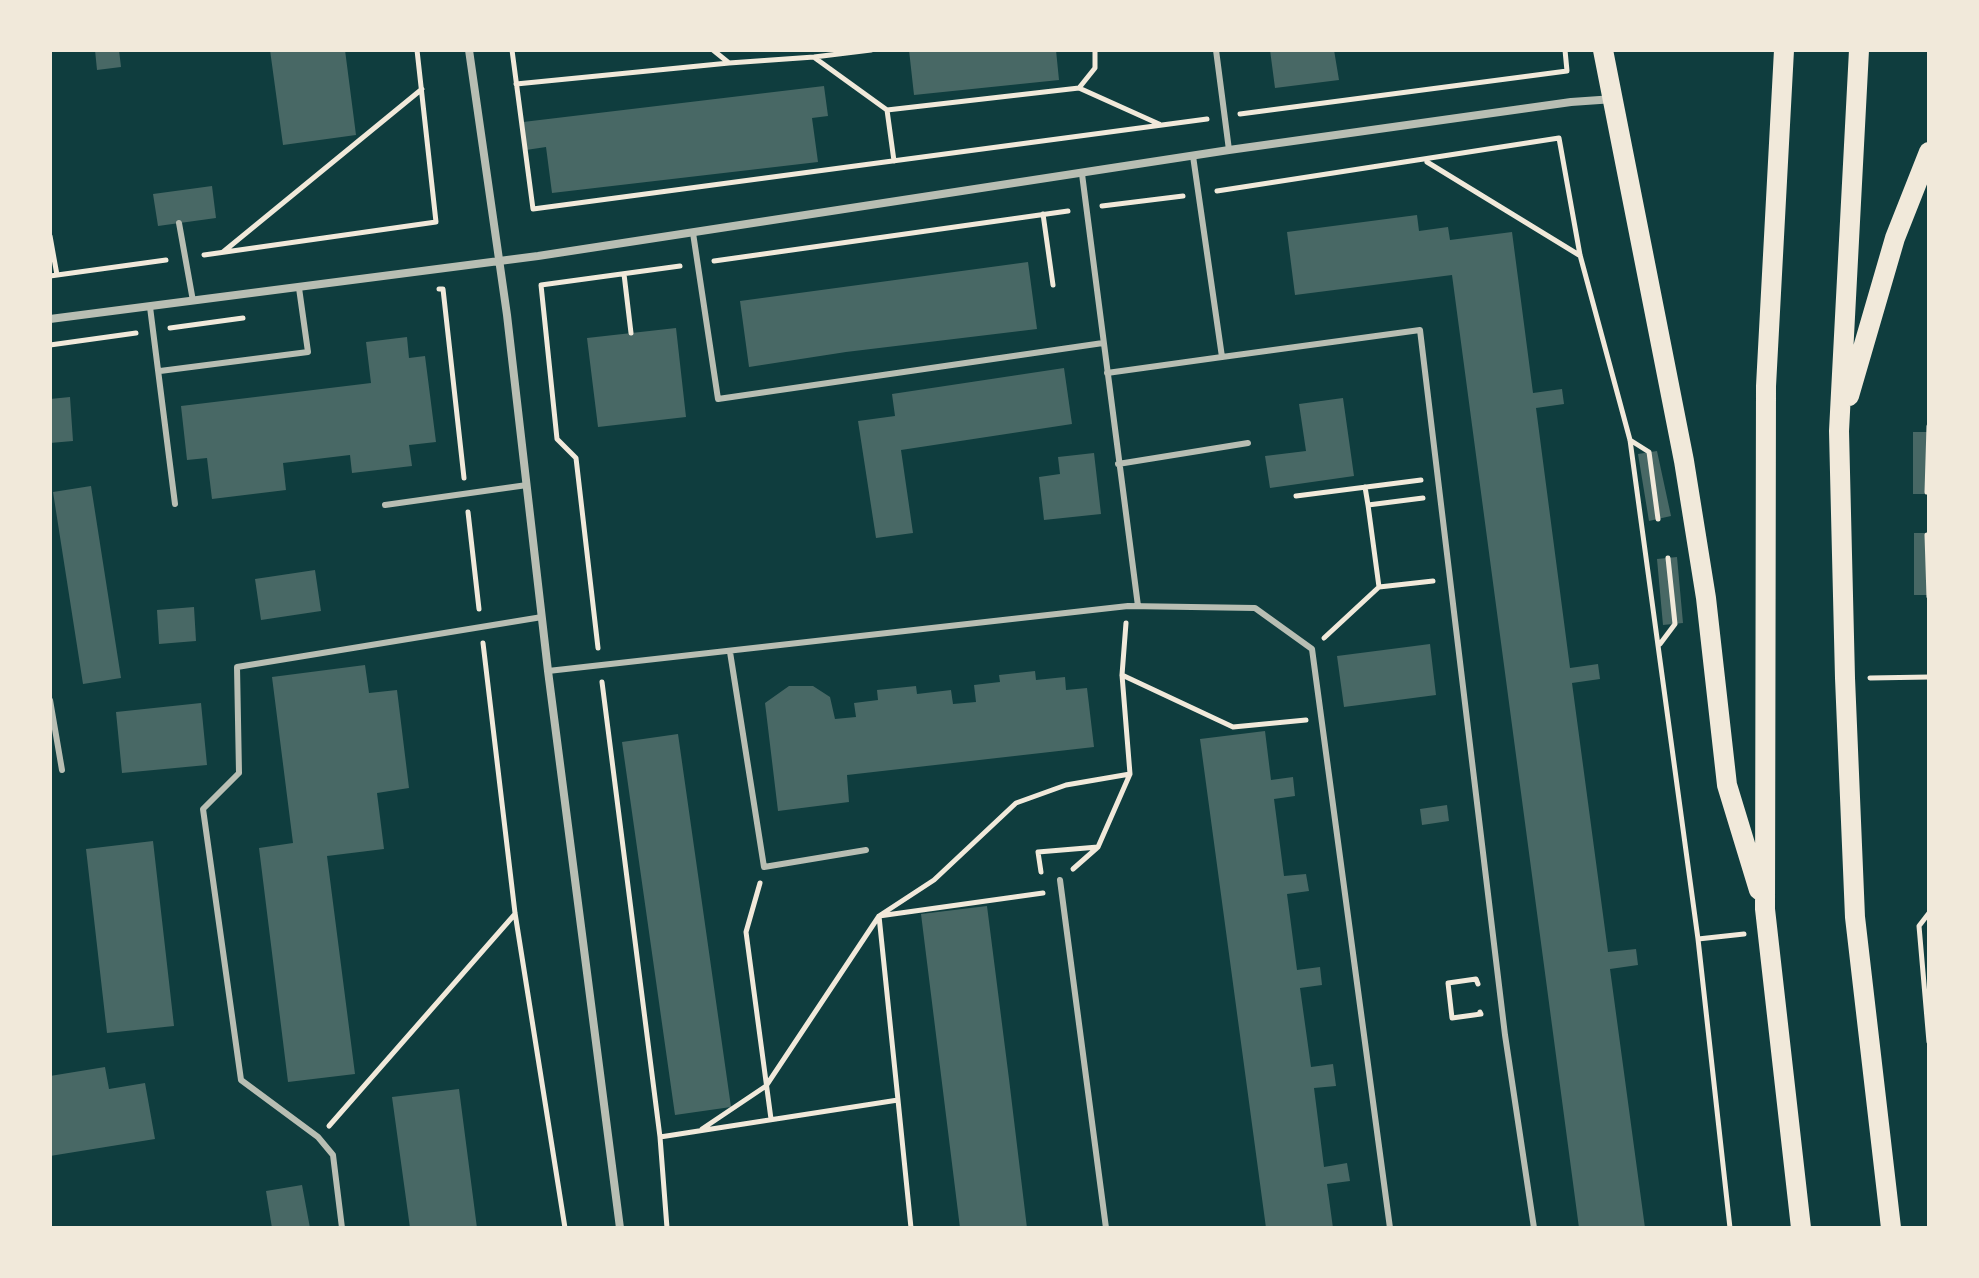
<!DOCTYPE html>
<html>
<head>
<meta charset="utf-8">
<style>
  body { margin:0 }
  #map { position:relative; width:1979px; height:1278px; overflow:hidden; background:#0f3d3e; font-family:"PT Sans",sans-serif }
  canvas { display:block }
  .frame { position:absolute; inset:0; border:52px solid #f1e9da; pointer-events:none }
</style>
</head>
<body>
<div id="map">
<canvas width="1979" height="1278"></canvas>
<div class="frame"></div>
</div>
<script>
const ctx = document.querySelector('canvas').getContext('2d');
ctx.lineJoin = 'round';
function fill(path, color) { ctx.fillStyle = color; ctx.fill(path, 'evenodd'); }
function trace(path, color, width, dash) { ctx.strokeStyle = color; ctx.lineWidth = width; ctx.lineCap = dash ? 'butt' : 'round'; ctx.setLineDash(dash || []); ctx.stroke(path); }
const building = new Path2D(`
  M95 50H119L121 67 97 70Z
  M270 50H345L356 135 283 145Z
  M909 50H1056L1059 80 914 95Z
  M1270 50H1334L1339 80 1275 88Z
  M824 86 828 116 812 118 818 162 552 193 546 147 526 150 523 122Z
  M212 186 216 218 158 226 153 194Z
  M1417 215 1419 231 1448 227 1450 240 1512 232 1533 393 1562 389 1564 404 1536 408 1570 668 1598 664 1600 679 1572 683 1608 952 1636 949 1638 965 1610 969 1645 1228H1579L1452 275 1295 295 1287 232Z
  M1028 262 1037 329 846 352 749 367 740 301Z
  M676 328 686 417 598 427 587 338Z
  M407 337 409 358 425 356 436 442 409 445 412 466 352 473 350 455 283 463 286 490 212 499 207 458 187 460 181 406 371 383 366 342Z
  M1064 368 1072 424 901 450 913 533 876 538 858 421 895 416 892 394Z
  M70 397 73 441 50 443V399Z
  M1343 398 1354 476 1270 488 1265 456 1306 451 1299 404Z
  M1913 432H1929V494H1913Z
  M1657 451 1671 516 1649 521 1638 454Z
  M1094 453 1101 514 1044 520 1039 477 1060 474 1058 457Z
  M91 486 121 678 83 684 53 492Z
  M1914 533H1929V595H1914Z
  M1677 557 1683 623 1663 625 1657 559Z
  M315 570 321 611 261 620 255 579Z
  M194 607 196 641 159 644 157 610Z
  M1430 644 1436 695 1344 707 1337 656Z
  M365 665 369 693 397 690 409 788 377 793 384 849 327 856 355 1074 288 1082 259 848 293 843 272 677Z
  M1035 671 1036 680 1065 677 1066 690 1087 688 1094 747 847 775 849 802 778 811 765 703 789 686H813L830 697 835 719 856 717 854 703 878 700 877 690 916 686 917 694 951 690 953 704 976 702 974 685 1000 682 999 675Z
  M201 703 207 765 122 773 116 712Z
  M1265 731 1271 780 1293 777 1295 796 1274 799 1284 876 1306 874 1309 891 1287 894 1297 970 1320 967 1322 985 1300 988 1311 1067 1333 1064 1336 1086 1314 1088 1324 1167 1347 1163 1350 1181 1327 1184 1333 1228H1266L1200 739Z
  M678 734 731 1107 675 1115 622 742Z
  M1447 805 1449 821 1422 825 1420 809Z
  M153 841 174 1026 107 1033 86 849Z
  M987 906 1009 1079 1027 1228H960L921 914Z
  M105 1067 109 1089 145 1083 155 1139 50 1156V1076Z
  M459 1089 477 1228H410L392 1097Z
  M302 1185 310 1228H272L266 1191Z`);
const path = new Path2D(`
  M512 50 533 209 1207 119
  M713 50 729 63 814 57 871 50
  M1095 50V68L1079 88 1159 124
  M815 58 887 110 894 161
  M516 84 729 63
  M887 110 1079 88
  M1240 114 1567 71 1565 50
  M1427 162 1579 255
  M1217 191 1559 138 1580 255 1630 440 1698 939 1730 1228
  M1102 206 1183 196
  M1043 214 1053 285
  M50 236 57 275
  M223 252 422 89
  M204 255 436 222 417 50
  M714 261 1068 211
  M624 274 631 333
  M50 276 166 260
  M439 289H443L464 478
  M170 328 243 318
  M50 345 136 333
  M1630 440 1649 452 1658 519
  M1365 487 1368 505
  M1927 492 1929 426
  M1296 496 1421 480
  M1423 498 1368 505 1379 587 1433 581
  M468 512 479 609
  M1927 535 1929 597
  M1324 638 1379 587
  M483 643 515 913 565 1228
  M1660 644 1675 624 1668 558
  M598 648 576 458 557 439 541 285 680 266
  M1122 675 1233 727 1306 720
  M1870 678 1929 677
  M602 682 660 1137 667 1228
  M1098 847 1130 774 1122 675 1126 623
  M1041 872 1038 852 1098 847 1073 869
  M760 883 746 932 771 1119
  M1929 913 1919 926 1929 1042
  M1698 939 1744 934
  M1478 984 1476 979 1448 983 1452 1018 1481 1014 1480 1012
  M898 1100 879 916 1043 893
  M329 1126 515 914
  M702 1129 766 1086 879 916 934 880 1016 803 1066 785 1130 774
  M660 1137 898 1100 911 1228`);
const service = new Path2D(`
  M1216 50 1229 150
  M1193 156 1222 357 1420 330 1505 1035 1534 1228
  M1082 174 1138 606
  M179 223 193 301
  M693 233 718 399 1103 343
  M150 307 175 504
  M160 371 308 352 299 288
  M1107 373 1222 357
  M1118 464 1248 443
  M385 505 527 485
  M730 652 764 867 866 850
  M548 671 1128 606 1255 608 1312 649 1390 1228
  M50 700 62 770
  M1060 880 1106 1228
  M342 1228 333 1155 318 1137 241 1080 203 809 239 773 237 667 542 617`);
const minor = new Path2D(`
  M469 50 507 315 548 671 620 1228
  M50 319 538 256 1229 150 1571 102 1614 99`);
const primary = new Path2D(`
  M1603 50 1684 461 1706 598 1727 785 1759 890
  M1784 50 1766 386 1765 909 1801 1228
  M1859 50 1839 431 1845 678 1855 917 1891 1228
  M1849 396 1895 238 1929 152`);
fill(building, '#486865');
trace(path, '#f1e9da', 5);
trace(service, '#b8beb3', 6);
trace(minor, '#b8beb3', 8);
trace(primary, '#f1e9da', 20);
</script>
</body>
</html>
